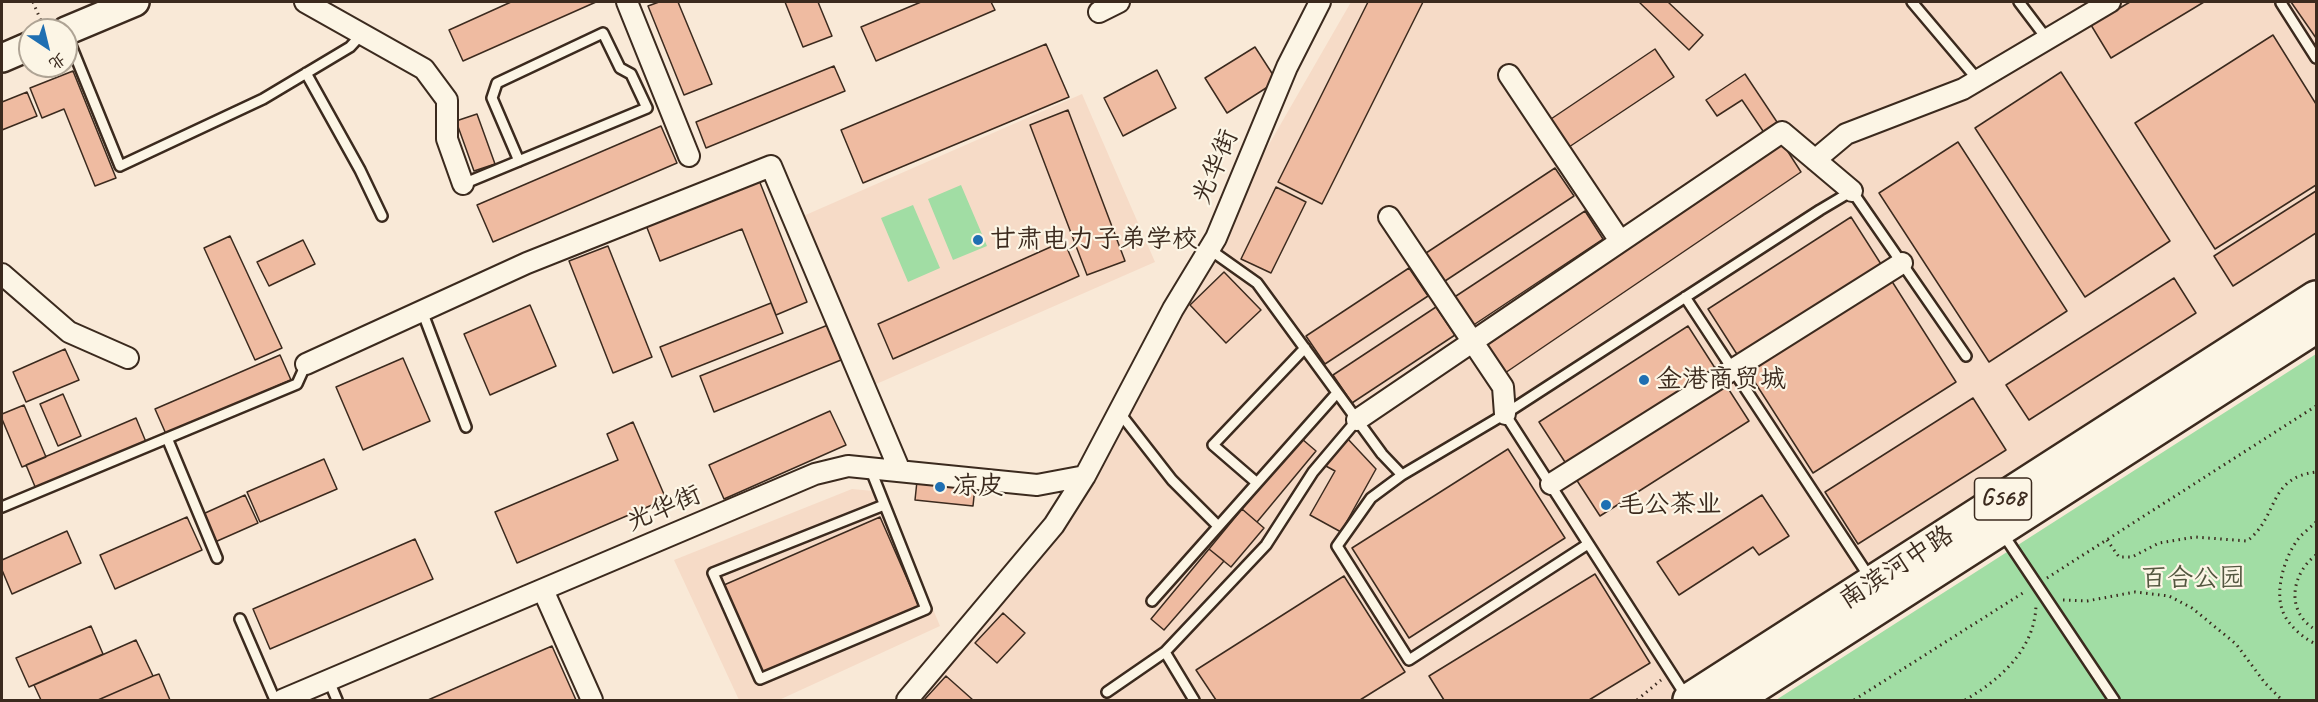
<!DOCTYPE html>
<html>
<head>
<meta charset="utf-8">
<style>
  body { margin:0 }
  #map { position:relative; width:2318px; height:702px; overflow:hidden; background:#f9e9d7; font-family:Caveat,"LXGW WenKai TC",sans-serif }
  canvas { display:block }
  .frame { position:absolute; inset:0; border:3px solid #3b2a1e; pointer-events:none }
  .north { position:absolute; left:18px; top:18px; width:60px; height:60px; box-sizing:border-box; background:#fcf5e5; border:2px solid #afa495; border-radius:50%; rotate:145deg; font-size:16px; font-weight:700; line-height:24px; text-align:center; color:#3b2a1e }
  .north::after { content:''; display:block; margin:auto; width:21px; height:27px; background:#1f6fb2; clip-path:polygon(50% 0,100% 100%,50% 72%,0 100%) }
</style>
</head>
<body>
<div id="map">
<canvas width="2318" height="702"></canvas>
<div class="frame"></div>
<div class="north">北</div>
</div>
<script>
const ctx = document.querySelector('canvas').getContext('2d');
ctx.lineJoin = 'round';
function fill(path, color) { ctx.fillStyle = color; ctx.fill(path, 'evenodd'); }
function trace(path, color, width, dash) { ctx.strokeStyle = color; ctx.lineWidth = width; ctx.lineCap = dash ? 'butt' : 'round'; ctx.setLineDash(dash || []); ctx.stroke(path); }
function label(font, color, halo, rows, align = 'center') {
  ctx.font = font + ' Caveat,"LXGW WenKai TC",sans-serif'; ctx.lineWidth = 4.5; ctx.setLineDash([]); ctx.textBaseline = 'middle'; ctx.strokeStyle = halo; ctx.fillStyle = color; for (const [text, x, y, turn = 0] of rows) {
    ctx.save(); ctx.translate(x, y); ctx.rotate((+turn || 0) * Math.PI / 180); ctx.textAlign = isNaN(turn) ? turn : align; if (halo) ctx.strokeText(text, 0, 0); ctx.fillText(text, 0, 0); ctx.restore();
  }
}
const built = new Path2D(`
  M1351 2H2316V285L1704 700H915L1051 523Z
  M1082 94 1155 262 874 385 801 217Z
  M852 489 884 492 940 626 779 700H739L674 560Z`);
const green = new Path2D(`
  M961 185 987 246 953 260 928 199Z
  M913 205 940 268 908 282 881 218Z
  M2316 354V700H1776Z`);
const building = new Path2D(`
  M511 2H596L463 61 449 30Z
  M659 2H678L712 84 684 95 648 6Z
  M785 2H818L832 36 803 47Z
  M921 2H991L995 10 876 61 861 27Z
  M1368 2H1423L1322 204 1278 182Z
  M1639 2H1668L1703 35 1689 50Z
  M2130 2H2204L2111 58 2091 25Z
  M2291 2H2316V38Z
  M2273 35 2316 104V185L2215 249 2135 123Z
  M1046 44 1069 97 863 183 841 130Z
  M1255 47 1277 81 1227 113 1205 78Z
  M1655 49 1674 77 1566 149 1548 121Z
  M834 66 845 91 706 148 696 122Z
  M1157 70 1176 108 1123 136 1104 98Z
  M73 71 116 178 95 186 64 109 42 118 30 88Z
  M2061 72 2170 241 2085 297 1975 128Z
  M1745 74 1779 125 1765 134 1742 100 1717 116 1706 100Z
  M27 92 37 116 2 130V102Z
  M1068 110 1125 261 1087 275 1030 125Z
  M477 114 495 164 474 171 456 121Z
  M661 126 677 163 493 242 477 205Z
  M1958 142 2067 311 1989 362 1879 193Z
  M1783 144 1801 172 1505 373 1487 345Z
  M1555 168 1574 196 1442 283 1423 255Z
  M757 175 807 302 776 315 742 229 660 261 644 220Z
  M1276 187 1306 202 1271 273 1241 259Z
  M2316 191V233L2233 286 2214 256Z
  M1585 211 1603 239 1472 326 1453 298Z
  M1851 217 1956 382 1813 473 1708 309Z
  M230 236 282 348 255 360 204 248Z
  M303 240 315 264 269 286 257 262Z
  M1064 241 1079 276 893 359 878 324Z
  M608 246 652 357 613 373 569 261Z
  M1409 268 1428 296 1325 364 1306 336Z
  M1224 272 1261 310 1226 343 1190 305Z
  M2174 278 2196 313 2029 420 2006 385Z
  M771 303 783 333 672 377 660 347Z
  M530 305 556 366 490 395 464 334Z
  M1436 307 1455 335 1352 403 1333 375Z
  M828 325 841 360 714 412 700 376Z
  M1688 326 1749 421 1600 516 1539 422Z
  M65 349 79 380 26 402 13 372Z
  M280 355 291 380 166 434 155 409Z
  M403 358 430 421 363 450 336 387Z
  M63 394 81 436 58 446 40 404Z
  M1973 398 2006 450 1858 544 1825 492Z
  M24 405 46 457 22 467 2 419V414Z
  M830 411 846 445 724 499 709 465Z
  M136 418 146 442 36 489 26 465Z
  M633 422 666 499 517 563 495 512 618 460 607 434Z
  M1346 437 1376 469 1341 532 1310 515 1335 471 1324 465Z
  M1302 439 1316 451 1257 522 1242 509Z
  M1508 449 1565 538 1409 638 1352 548Z
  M324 459 337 489 260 522 247 492Z
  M917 481 975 487 973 506 915 500Z
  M245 495 258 523 215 542 203 514Z
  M1762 495 1789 536 1759 555 1753 547 1679 595 1657 562Z
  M1242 509 1264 528 1231 567 1209 549Z
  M187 517 202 550 115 589 100 555Z
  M880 517 919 606 763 673 724 585Z
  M67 531 81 563 12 594 2 570V560Z
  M415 539 433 579 270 649 253 609Z
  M1209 549 1224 561 1164 630 1151 619Z
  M1595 574 1650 663 1589 700H1444L1429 676Z
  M1344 576 1405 672 1360 700H1216L1196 670Z
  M1003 613 1025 633 997 663 975 643Z
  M91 626 103 654 29 687 16 658Z
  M136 640 153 676 98 700H41L34 685Z
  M552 646 576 700H428Z
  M159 674 170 700H98L153 676Z
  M946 676 973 700H924Z`);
const path = new Path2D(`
  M33 2 44 28
  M2316 522C2311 527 2304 532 2299 538 2285 555 2274 591 2283 612 2288 625 2304 639 2316 644
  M2107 540 2119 557H2132L2159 543 2195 537 2247 541C2279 517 2267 478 2316 472
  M2316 555C2291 574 2285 612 2316 630
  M2047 578 2316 406
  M2063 600 2087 601 2135 592 2169 596 2192 608 2236 644 2265 683 2282 700
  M1637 700 1661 680
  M1854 700 2026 591
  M1965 700C2000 680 2035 649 2036 605`);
const lane = new Path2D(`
  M1912 2 1978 80
  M2019 2 2047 39
  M2281 3 2316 58
  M66 33 120 166 263 99 350 47 362 34
  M306 73 360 170 382 216
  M463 184 647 108 631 74 620 68 603 33 497 83 492 98 519 161
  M1209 249 1257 283 1382 454 1402 475
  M1685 297 1870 578
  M422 311 466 427
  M1119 412 1172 480 1218 526
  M1505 414 1686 696
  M167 438 217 558
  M870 468 926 609 760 679 713 573 884 505
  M1257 483 1213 445 1305 348
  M2 507 297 384 306 364
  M2003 534 2114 700
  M1588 544 1409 660 1337 546 1371 498 1402 475 1505 414 1820 210 1852 191 1966 356
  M1152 601 1337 393
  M240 619 275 700
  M329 681 337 700
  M1107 692 1165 652
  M1194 700 1165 652 1266 545 1313 472 1357 420`);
const street = new Path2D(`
  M305 2 424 69 447 100V139L463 184
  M627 2 689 156
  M1099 12 1119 2
  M1509 75 1620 241
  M1815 160 1846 134 1963 89 2110 2
  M1389 217 1503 387 1505 414
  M2 274 69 332 128 358
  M306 364 527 263 771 166 900 471
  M1357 420 1782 132 1852 191
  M1551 484 1902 263
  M543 590 592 700
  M282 700 815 474 848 466 1037 485 1085 476
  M907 700 1054 525 1085 476 1173 309 1216 238 1287 67 1320 2`);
const secondary = new Path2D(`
  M66 31 135 2
  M2 58 30 46`);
const highway = new Path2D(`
  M1690 700 2316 298
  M1733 700 2316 326`);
const markers = [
  [978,240,6,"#1f6fb2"],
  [1644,380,6,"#1f6fb2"],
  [940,487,6,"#1f6fb2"],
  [1606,505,6,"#1f6fb2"]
];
const shields = [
  [2003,499,57]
];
const shieldNames = [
  ["G568",2003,499]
];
const streetNames = [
  ["光华街",1216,167,-67],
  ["光华街",664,509,-23],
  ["南滨河中路",1897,568,-33]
];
const poiNames = [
  ["甘肃电力子弟学校",990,240],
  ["金港商贸城",1656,380],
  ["凉皮",952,487],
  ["毛公茶业",1618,505]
];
const parkNames = [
  ["百合公园",2193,579]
];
fill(built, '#f6dbc7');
fill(green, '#a1dda4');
fill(building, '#efbba1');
trace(building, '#3b2a1e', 1.5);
trace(lane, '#3b2a1e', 14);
trace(street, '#3b2a1e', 24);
trace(secondary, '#3b2a1e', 32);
trace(highway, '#3b2a1e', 38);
trace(path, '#3b2a1e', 3, [1.5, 4.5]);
trace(lane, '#fcf5e5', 9);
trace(street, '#fcf5e5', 20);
trace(secondary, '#fcf5e5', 27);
trace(highway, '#fcf5e5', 33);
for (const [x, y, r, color] of markers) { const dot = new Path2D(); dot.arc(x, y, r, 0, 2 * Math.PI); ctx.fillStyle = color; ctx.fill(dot); trace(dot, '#fcf5e5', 2); }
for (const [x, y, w] of shields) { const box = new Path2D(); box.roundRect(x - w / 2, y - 21, w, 42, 4.5); ctx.fillStyle = '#fcf5e5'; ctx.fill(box); trace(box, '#3b2a1e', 1.5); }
label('bold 24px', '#3b2a1e', null, shieldNames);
label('26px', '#3b2a1e', '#fcf5e5', streetNames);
label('26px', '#3b2a1e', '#fcf5e5', poiNames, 'left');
label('26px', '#545740', '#fcf5e5', parkNames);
</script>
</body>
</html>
